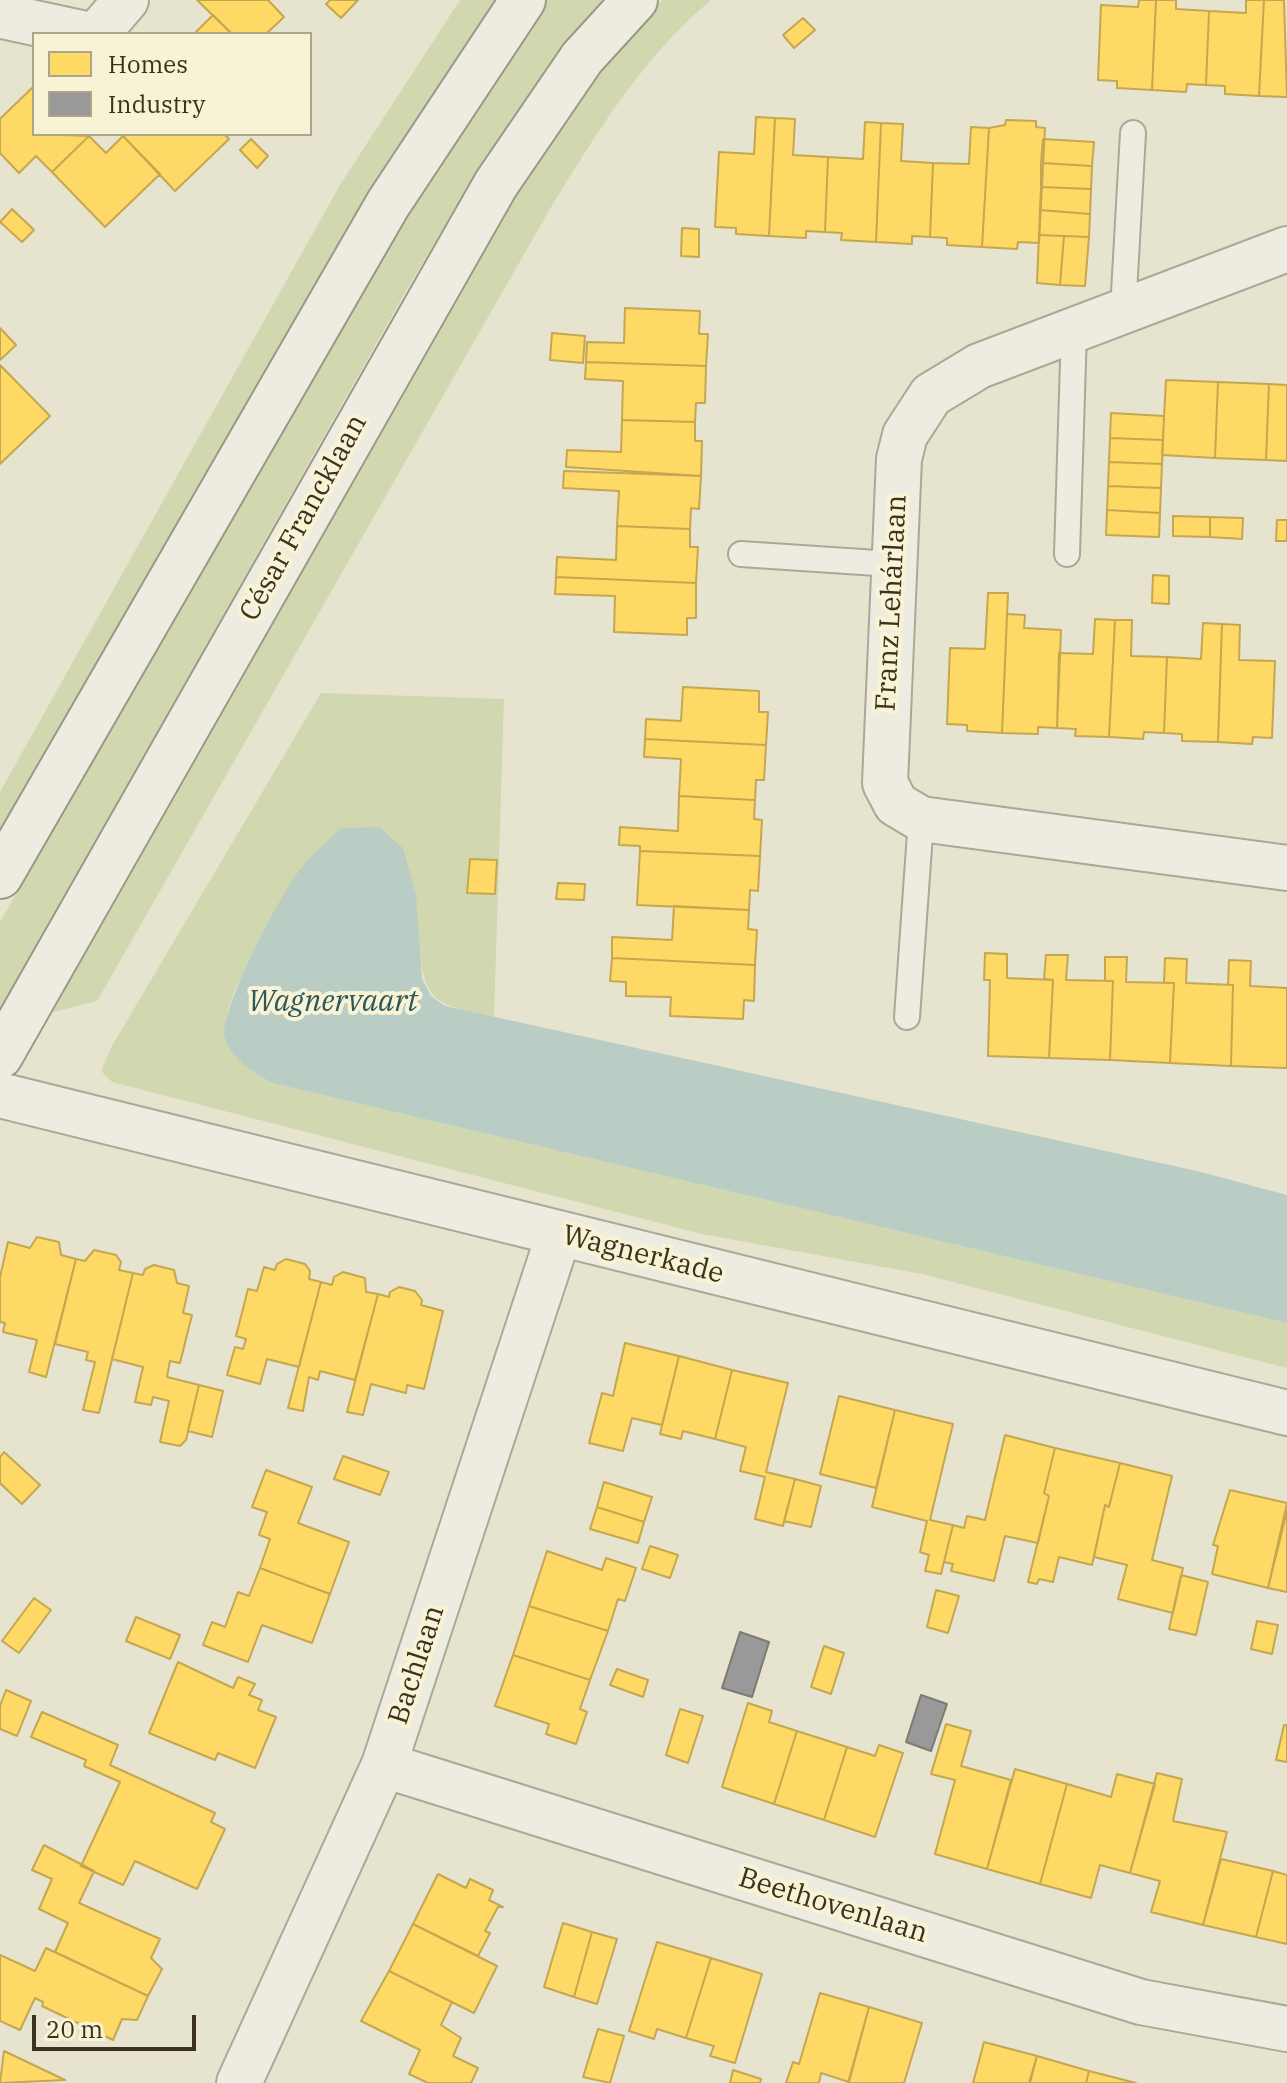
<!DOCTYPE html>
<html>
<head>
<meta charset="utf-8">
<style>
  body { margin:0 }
  #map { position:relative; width:1287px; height:2083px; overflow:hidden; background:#e6e3ce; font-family:"IBM Plex Serif",serif }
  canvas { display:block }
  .legend { position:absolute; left:32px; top:32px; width:280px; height:104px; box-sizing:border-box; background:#f7f3d4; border:2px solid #aca58b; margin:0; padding:10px 14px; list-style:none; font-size:24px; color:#3b311e }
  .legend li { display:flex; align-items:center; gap:16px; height:40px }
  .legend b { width:40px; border:2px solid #aca58b }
  .scale { position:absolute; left:32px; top:2015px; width:164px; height:36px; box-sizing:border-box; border:4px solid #3b311e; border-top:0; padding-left:10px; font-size:24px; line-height:28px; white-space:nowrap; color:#3b311e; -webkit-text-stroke:6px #f7f3d4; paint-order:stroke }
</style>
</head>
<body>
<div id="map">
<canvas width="1287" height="2083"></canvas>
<ul class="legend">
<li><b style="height:22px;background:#ffd966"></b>Homes</li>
<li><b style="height:22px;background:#999"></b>Industry</li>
</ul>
<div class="scale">20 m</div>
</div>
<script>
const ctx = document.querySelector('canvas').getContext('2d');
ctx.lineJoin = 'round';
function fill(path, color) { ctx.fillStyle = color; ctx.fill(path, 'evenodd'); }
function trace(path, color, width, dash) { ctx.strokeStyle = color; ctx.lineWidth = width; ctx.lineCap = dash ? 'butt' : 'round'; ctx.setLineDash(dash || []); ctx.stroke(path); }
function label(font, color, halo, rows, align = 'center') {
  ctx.font = font + ' "IBM Plex Serif",serif'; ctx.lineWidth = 8; ctx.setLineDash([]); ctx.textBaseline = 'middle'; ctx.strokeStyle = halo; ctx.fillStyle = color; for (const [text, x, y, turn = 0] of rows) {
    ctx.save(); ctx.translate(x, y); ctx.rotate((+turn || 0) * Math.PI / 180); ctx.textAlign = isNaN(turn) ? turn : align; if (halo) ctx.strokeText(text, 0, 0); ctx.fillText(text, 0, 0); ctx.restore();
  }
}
const green = new Path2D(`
  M460 0H494L368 197 0 846V792L340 185Z
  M545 0H606L479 170 407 289 0 1010V922L262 466 369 269 532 14Z
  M662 0H711C644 56 600 128 554 202L97 1001 53 1012 211 711 522 183 592 81Z
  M321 693 504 699 494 1017C439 1005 424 1005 419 944L239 981C215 1032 222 1055 272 1083L1287 1323V1368L922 1274 702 1234 112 1082 101 1071 112 1046Z`);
const water = new Path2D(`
  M379 827 403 848 416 895 422 979 431 996 445 1006 1197 1171 1287 1195V1323L272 1083C254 1073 231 1059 225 1038 217 1013 283 889 302 867 313 853 328 841 341 828Z`);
const homes = new Path2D(`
  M197 0H268L284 17 266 34H232Z
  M330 0H358L341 18 326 4Z
  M1139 0H1156L1152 90 1117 88V81L1098 80 1101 5 1138 7Z
  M1156 0H1176V9L1209 11 1206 85 1187 84 1186 92 1152 90Z
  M1246 0H1264L1259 96 1225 94V86L1206 85 1209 11 1246 13Z
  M1264 0H1284L1287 97 1259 96Z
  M213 15 232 34H194Z
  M803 18 815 30 794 48 783 35Z
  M34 86V134L89 136 52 172 36 156 19 173 0 153V119Z
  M756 117 775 118 769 236 736 234V228L715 227 719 152 754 154Z
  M775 118 795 119 793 155 828 157 825 232 806 231V238L769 236Z
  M1006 120 1036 121V127L1045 128 1039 243 1018 242 1017 249 982 247 989 128 1005 125Z
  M865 122 881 123 876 242 841 240 842 233 825 232 828 157 863 159Z
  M881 123 903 124 901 161 933 163 930 237 912 236V244L876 242Z
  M971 127 989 128 982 247 947 245V238L930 237 933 163 969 164Z
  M126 134H224L229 139 175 191 123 136Z
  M89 136 106 153 123 136 160 174 105 227 52 172Z
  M251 139 268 156 257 168 240 150Z
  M1043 139 1094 142 1092 166 1041 163Z
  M1041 163 1092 166 1091 189 1041 187Z
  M1041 187 1091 189 1090 214 1040 210Z
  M12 209 34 230 22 242 0 222Z
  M1040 210 1090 214 1089 237 1039 235Z
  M682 228 699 229V257L681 256Z
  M1039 235 1064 236 1060 285 1037 283Z
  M1064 236 1089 237 1085 286 1060 285Z
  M625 308 700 311 699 334H708L706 366 586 362 587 342 624 343Z
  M0 328 16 345 0 360Z
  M552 333 585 336 583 363 550 360Z
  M586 362 706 366 705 403H696L695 422 622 420 623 381 585 379Z
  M0 365 50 416 0 464Z
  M1166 380 1218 382 1215 458 1162 455Z
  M1218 382 1269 384 1266 460 1215 458Z
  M1269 384 1287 385V461L1266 460Z
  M1111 413 1164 416 1163 440 1110 438Z
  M622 420 695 422V441H702L701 476 566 467 567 450 621 452Z
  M1110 438 1163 440 1162 464 1109 462Z
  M1109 462 1162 464 1161 488 1108 486Z
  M564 471 701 476 699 509 691 508 690 529 617 526 619 491 563 488Z
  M1108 486 1161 488 1160 513 1107 510Z
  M1107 510 1160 513 1159 537 1106 535Z
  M1173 516 1210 517V537L1173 536Z
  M1210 517 1243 518 1242 539 1210 537Z
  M1277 520H1287V541H1276Z
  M617 526 690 529V547H698L696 583 556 577 557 557 616 560Z
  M1153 575 1169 576V604L1152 603Z
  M556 577 696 583V618H687V635L614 632 615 596 555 594Z
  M988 593H1008L1002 733 967 731V725L947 724 950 648 985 649Z
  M1007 614 1025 615 1024 628 1061 630 1057 728 1038 727V734L1002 733Z
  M1095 619 1115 620 1109 737 1075 736 1076 729 1057 728 1059 653 1093 654Z
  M1115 620H1132L1131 656 1167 657 1164 733 1144 732 1143 739 1109 737Z
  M1203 623 1222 624 1218 742 1182 741V734L1164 733 1167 657 1201 659Z
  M1222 624 1240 625 1239 660 1275 661 1272 738 1253 737 1252 744 1218 742Z
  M683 687 759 691V712H768L766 745 645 739 646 719 681 721Z
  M645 739 766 745 764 780H756L755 800 679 796 681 759 644 757Z
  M679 796 755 800 754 819 762 820 760 856 640 851V846L619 845 620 827 678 831Z
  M640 851 760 856 758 891 750 890 749 910 637 905Z
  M470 859 497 860 495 894 467 893Z
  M558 883 585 884 584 900 556 899Z
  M674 906 749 910 748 929 757 930 755 965 612 958V937L672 940Z
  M985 953 1007 954V978L1053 980 1049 1058 988 1056 990 980H984Z
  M1046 955H1068L1066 980 1113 981 1110 1060 1049 1058 1053 980 1044 979Z
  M1105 957H1127L1126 982 1174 983 1170 1063 1110 1060 1113 981H1105Z
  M612 958 755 965 754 1001 744 1000 743 1019 670 1016 671 997 626 996V982L610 981Z
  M1165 958 1187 959 1186 983 1233 985 1231 1066 1170 1063 1174 983H1164Z
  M1229 960 1251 961 1250 986 1287 988V1068L1231 1066 1233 985H1228Z
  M37 1237 59 1242 61 1255 76 1259 46 1377 29 1372 37 1340 3 1332 5 1323 0 1322V1277L8 1242 30 1248Z
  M94 1250 116 1255 121 1262 119 1270 133 1273 99 1413 83 1410 95 1362 86 1360 88 1352 55 1344 76 1259 85 1261Z
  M286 1259 305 1264 310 1271 309 1279 321 1282 299 1367 267 1359 260 1384 227 1375 235 1347 243 1349 246 1339 236 1336 248 1289 257 1291 264 1267 275 1270 277 1264Z
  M154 1265 174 1270 177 1283 189 1286 183 1313 192 1315 180 1363 170 1361 167 1377 199 1385 186 1440 180 1446 160 1442 169 1401 153 1397 151 1405 135 1402 143 1367 112 1359 133 1273 143 1275 145 1269Z
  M343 1272 365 1278 366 1292 378 1294 355 1380 320 1371 318 1380 309 1377 303 1411 288 1408 321 1282 332 1285 334 1277Z
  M399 1287 415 1291 422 1300 421 1305 443 1311 424 1389 407 1385 406 1393 371 1384 363 1415 347 1412 378 1294 389 1297 390 1292Z
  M625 1343 679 1356 662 1425 632 1418 623 1451 589 1443 602 1393 613 1396Z
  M679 1356 732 1370 715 1439 683 1431 681 1439 660 1434Z
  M732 1370 788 1383 766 1472 795 1479 783 1526 755 1519 765 1477 740 1471 746 1447 715 1439Z
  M199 1385 223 1391 212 1437 188 1431Z
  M839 1396 895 1410 876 1488 820 1474Z
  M895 1410 953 1424 930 1520 953 1525 941 1574 925 1571 929 1555 920 1552 927 1521 872 1507Z
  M1005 1435 1055 1448 1044 1493 1049 1496 1038 1543 1005 1536 994 1581 951 1571 953 1564 944 1562 953 1525 964 1528 967 1516 985 1520Z
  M1055 1448 1120 1463 1109 1507 1105 1505 1092 1565 1059 1557 1053 1582 1039 1579 1037 1584 1028 1582 1049 1496 1044 1493Z
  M4 1452 40 1485 22 1504 0 1483V1457Z
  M343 1456 389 1472 380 1495 334 1479Z
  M1120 1463 1172 1476 1152 1560 1183 1568 1173 1613 1118 1599 1127 1565 1094 1557 1105 1505 1109 1507Z
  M266 1470 312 1487 298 1523 349 1542 330 1594 260 1568 270 1539 259 1535 267 1512 252 1507Z
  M795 1479 821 1486 811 1527 784 1521Z
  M604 1482 652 1497 644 1522 597 1507Z
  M1230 1490 1287 1503 1268 1588 1212 1574 1218 1546 1213 1545Z
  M597 1507 644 1522 638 1543 590 1529Z
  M1287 1511V1592L1268 1588Z
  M650 1546 678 1555 670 1578 642 1569Z
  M547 1551 602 1570 606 1558 636 1568 625 1601 618 1599 608 1631 529 1606Z
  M260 1568 330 1594 312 1643 262 1625 248 1662 203 1645 212 1622 225 1627 238 1592 249 1596Z
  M1181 1575 1208 1582 1196 1635 1169 1629Z
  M936 1590 959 1596 948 1633 927 1627Z
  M34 1598 51 1610 19 1653 2 1641Z
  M529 1606 608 1631 590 1680 513 1655Z
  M136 1617 180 1635 170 1659 126 1641Z
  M1257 1621 1278 1625 1272 1654 1251 1649Z
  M824 1646 844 1653 831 1694 811 1687Z
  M513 1655 590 1680 580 1709 587 1712 576 1744 546 1734 549 1724 495 1706Z
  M178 1662 233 1688 238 1677 255 1684 249 1695 262 1700 258 1710 276 1717 255 1768 218 1753 215 1760 149 1733Z
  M617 1669 648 1680 643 1697 610 1685Z
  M6 1690 31 1701 17 1736 0 1729V1706Z
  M748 1703 772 1711 769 1722 797 1731 774 1804 722 1787Z
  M680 1709 703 1716 688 1763 666 1755Z
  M42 1712 118 1745 110 1765 215 1813 211 1822 225 1829 197 1889 135 1861 123 1885 81 1866 120 1782 84 1766 86 1760 31 1737Z
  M946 1724 971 1731 961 1766 1011 1780 987 1869 935 1854 955 1780 931 1774Z
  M1284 1725H1287V1762L1276 1760Z
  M797 1731 847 1747 824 1820 774 1804Z
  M879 1745 903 1753 875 1837 824 1820 847 1747 875 1756Z
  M1015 1769 1067 1784 1040 1884 987 1869Z
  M1157 1773 1182 1779 1173 1821 1227 1832 1203 1925 1151 1912 1160 1881 1130 1873Z
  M1117 1774 1155 1784 1130 1873 1100 1865 1091 1898 1040 1884 1067 1784 1111 1797Z
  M44 1845 94 1871 79 1903 160 1939 151 1958 162 1969 148 1996 55 1952 68 1923 39 1909 52 1879 32 1870Z
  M1221 1859 1273 1871 1256 1937 1203 1925Z
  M1273 1871 1287 1875V1944L1256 1937Z
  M438 1874 466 1888 470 1879 493 1890 489 1900 503 1907H498L485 1931 490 1933 478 1956 413 1924Z
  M563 1923 592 1932 574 1997 544 1987Z
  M413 1924 497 1966 474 2013 389 1971Z
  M592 1932 617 1939 597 2004 574 1997Z
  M657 1942 711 1958 686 2038 657 2029 654 2039 629 2031Z
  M46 1948 148 1996 137 2020 122 2019 113 2040 42 2006 43 2002 35 1998 20 2030 0 2021V1955L35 1971Z
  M711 1958 762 1974 735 2063 710 2056 714 2046 686 2038Z
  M389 1971 452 2002 441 2025 461 2038 453 2056 478 2068 471 2083H428L409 2074 420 2050 361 2021Z
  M820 1993 869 2007 849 2082 821 2073 819 2083H786L793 2062 799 2064Z
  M869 2007 922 2023 904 2083H848Z
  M598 2029 624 2036 610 2083 583 2077Z
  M984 2042 1037 2056 1029 2083H973Z
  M4 2051 65 2080 0 2083Z
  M1037 2056 1089 2071 1086 2083H1030Z
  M733 2070 761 2079 760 2083H730Z
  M1089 2071 1136 2083H1086Z`);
const industry = new Path2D(`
  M740 1632 769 1642 752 1697 722 1688Z
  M921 1695 947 1704 931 1751 906 1742Z`);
const lane = new Path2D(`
  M1123 311 1133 133
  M741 554 892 564
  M1067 554 1074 330
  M907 1017 921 819`);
const street = new Path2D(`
  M2 16 86 34
  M97 34 126 0
  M1287 249 979 366 931 395 905 435 899 459 885 783 896 804 921 819 1287 868
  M0 1095 1287 1413
  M384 1765 1141 2002 1287 2029
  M239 2083 384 1765 559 1234`);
const secondary = new Path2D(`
  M0 876 388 204 523 0
  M0 1056 496 184 582 58 635 0`);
const streetNames = [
  ["César Francklaan",304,518,-61],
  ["Franz Lehárlaan",892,603,-87],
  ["Wagnerkade",643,1255,14],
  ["Bachlaan",417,1665,-72],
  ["Beethovenlaan",833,1906,17]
];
const waterNames = [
  ["Wagnervaart",333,1002]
];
fill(green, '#d1d8b0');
fill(water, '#b9cdc4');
fill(homes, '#ffd966');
trace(homes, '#c4a750', 2);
fill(industry, '#999');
trace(industry, '#7d7a74', 2);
trace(lane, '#aca797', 28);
trace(street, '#aca797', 48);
trace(secondary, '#9b9787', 48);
trace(lane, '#eeece0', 24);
trace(street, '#eeece0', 44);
trace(secondary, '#eeece0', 44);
label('28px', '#3b311e', '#f7f3d4', streetNames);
label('italic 30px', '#2d575c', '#f7f3d4', waterNames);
</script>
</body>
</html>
